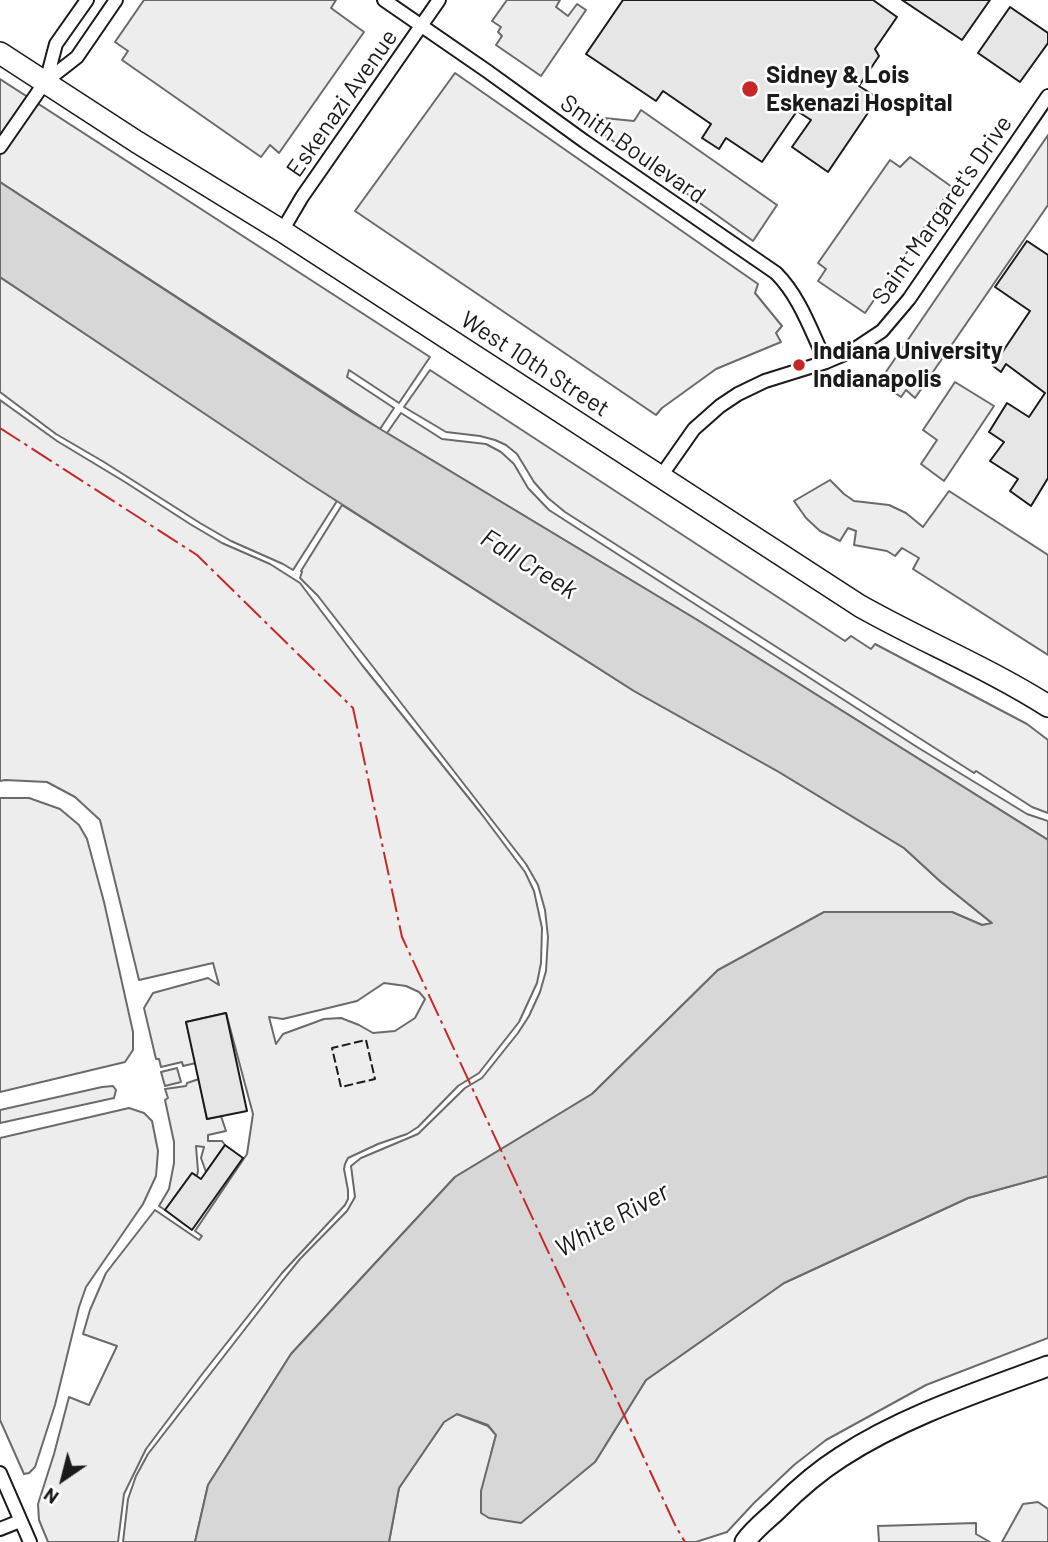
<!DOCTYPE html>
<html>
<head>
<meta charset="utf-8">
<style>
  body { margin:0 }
  #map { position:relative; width:1048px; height:1542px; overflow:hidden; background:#fff; font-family:Barlow,sans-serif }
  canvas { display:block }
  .north { position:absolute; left:28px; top:1444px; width:70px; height:70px; -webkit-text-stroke:5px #fff; paint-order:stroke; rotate:215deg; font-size:19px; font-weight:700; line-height:28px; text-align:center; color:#1a1a1a }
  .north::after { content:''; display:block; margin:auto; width:24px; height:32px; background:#1a1a1a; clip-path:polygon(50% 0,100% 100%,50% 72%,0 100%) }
</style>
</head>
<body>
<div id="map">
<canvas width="1048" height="1542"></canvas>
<div class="north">N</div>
</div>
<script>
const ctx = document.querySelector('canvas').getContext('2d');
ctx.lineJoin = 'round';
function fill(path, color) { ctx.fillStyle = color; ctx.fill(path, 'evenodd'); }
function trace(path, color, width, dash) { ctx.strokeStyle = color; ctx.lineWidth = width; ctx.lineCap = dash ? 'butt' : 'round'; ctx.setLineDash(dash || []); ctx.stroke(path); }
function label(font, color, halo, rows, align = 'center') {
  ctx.font = font + ' Barlow,sans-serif'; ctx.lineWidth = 5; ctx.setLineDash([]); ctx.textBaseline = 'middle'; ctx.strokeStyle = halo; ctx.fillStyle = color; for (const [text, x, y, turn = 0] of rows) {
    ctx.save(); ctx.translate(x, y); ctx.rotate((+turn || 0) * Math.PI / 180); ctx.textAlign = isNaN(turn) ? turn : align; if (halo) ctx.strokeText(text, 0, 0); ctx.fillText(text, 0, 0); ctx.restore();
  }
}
const built = new Path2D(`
  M144 0H336L331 8 364 32 279 153 270 145 261 157 122 60 128 51 115 42Z
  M507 0H560L556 7 568 16 577 4 586 10 541 76 496 45 502 36 498 32 501 27 492 21Z
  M455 73 758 284 755 293 782 326 776 333 781 342 716 369 662 408 656 415 355 211Z
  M0 79 430 357 399 403 349 370 347 377 394 408 380 429 0 182Z
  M641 110 777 205 753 241 595 128 604 118 634 121Z
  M1048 135V205L915 398 906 390 901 397 879 382Z
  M910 157 952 187 865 313 818 281 826 269 818 263 890 160 900 167Z
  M0 277 337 501 293 570 283 564 231 541 200 523 104 462 56 434 0 392Z
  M430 370 845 641 851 636 871 649 875 644 1027 724 1048 740V813L1032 807 976 771 974 773 565 512 548 498 534 482 517 454 506 445 495 440 480 436 446 432 404 407Z
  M955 382 994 406 944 481 921 464 937 440 923 430Z
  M0 400 57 441 125 482 190 524 222 543 270 564 300 583 362 665 480 812 525 872 534 891 542 928 541 963 537 983 519 1022 479 1073 458 1086 418 1127 407 1134 378 1144 348 1158 345 1164 344 1169 348 1190V1199L345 1205 282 1273 203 1373 146 1449 124 1494 118 1542H48L39 1520 38 1504 54 1454 69 1397 89 1405 117 1346 83 1334 90 1310 106 1273 155 1210 199 1240 202 1236 195 1231 247 1154 253 1114 226 1013 186 1022 196 1063 183 1066 182 1062 161 1067 159 1059H156L144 1008 153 993 208 978 219 985 213 963 139 980 100 820 75 797 47 782 5 780 0 781ZM384 983 406 986 419 992 425 999 415 1018 395 1031 373 1033 359 1025 341 1018 324 1019 283 1034 276 1044 269 1017 283 1019 357 1001Z
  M401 413 442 439 486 444 501 452 514 464 528 488 549 510 917 747 1027 814 1048 821V840L699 621 387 433Z
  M830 480 844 494 854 501 889 505 906 513 923 527 949 491 1048 555V655L913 569 919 558 902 548 895 556 887 551 854 545 856 531 848 528 840 541 820 531 806 518 794 501Z
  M342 505 634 691 779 772 904 848 941 882 993 924 982 925 952 912 718 970 592 1094 455 1177 291 1354 208 1485 195 1542H123L128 1499 136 1476 148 1454 283 1280 300 1259 347 1211 355 1197 351 1166 361 1158 418 1134 465 1088 482 1078 518 1033 529 1016 540 992 546 971 548 937 545 910 538 885 526 864 318 596 300 578 302 572 301 571Z
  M0 798H29L60 809 79 825 87 839 104 902 133 1032V1050L125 1062 0 1092Z
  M177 1068 181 1082 165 1086 161 1072Z
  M199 1079 207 1119 221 1116 226 1131 208 1135V1141H222L225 1145 206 1172 201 1158 204 1147 196 1146 198 1171 197 1176 192 1173 165 1210 159 1206 169 1189 174 1163V1142L165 1100 168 1098 165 1089 186 1086 187 1083Z
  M113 1086 116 1090 114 1098 0 1123V1110L102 1087Z
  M129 1108 144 1113 152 1121 158 1151 156 1176 143 1204 86 1287 79 1307 55 1405 35 1467 29 1473 24 1474 0 1420V1138Z
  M1048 1176V1338L926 1385 826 1440 794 1465 754 1503 727 1532 696 1542H389L399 1488 444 1422 457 1414 488 1426 496 1435 491 1454 595 1462 646 1380 784 1283 968 1198Z
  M1038 1502 1048 1509V1542H1002L1023 1504Z
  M976 1523V1534L990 1542H879L878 1526Z`);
const water = new Path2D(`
  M0 182 352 412 699 621 1048 840V1176L968 1198 784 1283 646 1380 595 1462 521 1523 489 1518 481 1513V1491L496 1435 488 1425 457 1414 444 1422 399 1488 389 1542H195L208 1485 291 1354 455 1177 592 1094 718 970 824 912H952L982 925 992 923 941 882 904 848 779 772 634 691 307 482 0 277Z`);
const building = new Path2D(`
  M623 0H873L897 17 875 49 879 56 859 86 878 98 828 172 792 147 811 120 797 111 762 162 726 138 719 149 702 138 711 124 663 91 656 101 586 54Z
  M902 0H990L962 40Z
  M1010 7 1048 33V43L1020 82 978 53Z
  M1027 241 1048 255V478L1031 506 1010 491 1018 479 990 461 1004 442 989 432 1007 403 1029 417 1045 393 1006 364 1001 372 993 366 1030 311 995 287Z
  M226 1013 247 1111 207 1119 186 1022Z
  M225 1145 243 1158 192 1230 165 1210 192 1173 201 1179Z`);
const street = new Path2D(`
  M384 0 487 71 584 141 776 273C800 297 811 331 826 362
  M46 82 56 44 87 0
  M0 147 45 82 77 57 116 0
  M282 231 302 197 439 0
  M661 476 694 429 720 406 738 394 765 381 826 362 852 351 882 331 909 299 1048 96
  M0 1473 30 1542
  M0 1529 20 1521`);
const secondary = new Path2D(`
  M745 1542C754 1529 768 1519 779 1508 798 1489 819 1471 841 1457 904 1416 978 1392 1048 1366`);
const primary = new Path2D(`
  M0 53 137 142 282 231 860 606C922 641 988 668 1048 706`);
const fence = new Path2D(`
  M366 1040 375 1079 341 1087 332 1048Z`);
const power = new Path2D(`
  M0 428 197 555 353 708 402 937 676 1527 685 1542`);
const markers = [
  [750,89,9,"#c62828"],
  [799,365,7,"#c62828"]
];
const poiNames = [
  ["Sidney & Lois",766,75],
  ["Eskenazi Hospital",766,103],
  ["Indiana University",813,351],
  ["Indianapolis",813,379]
];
const streetNames = [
  ["Eskenazi Avenue",342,103,-55],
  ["Smith Boulevard",633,149,35],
  ["Saint Margaret's Drive",942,210,-55],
  ["West 10th Street",535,364,33]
];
const waterNames = [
  ["Fall Creek",529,564,32],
  ["White River",612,1220,-29]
];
fill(built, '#ededed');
trace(built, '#6a6a6a', 2);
fill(water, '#d7d7d7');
trace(water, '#6a6a6a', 2);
fill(building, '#e6e6e6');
trace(building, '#1a1a1a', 2);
trace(street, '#1a1a1a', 16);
trace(secondary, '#1a1a1a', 23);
trace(primary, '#1a1a1a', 24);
trace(street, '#fff', 12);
trace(secondary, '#fff', 19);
trace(primary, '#fff', 21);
trace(fence, '#1a1a1a', 2, [9, 3.5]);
trace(power, '#c62828', 2, [24, 5, 3.5, 5]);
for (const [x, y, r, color] of markers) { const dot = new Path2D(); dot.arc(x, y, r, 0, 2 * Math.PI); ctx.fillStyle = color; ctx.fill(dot); trace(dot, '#fff', 2.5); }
label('bold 24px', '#1a1a1a', '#fff', poiNames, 'left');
label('24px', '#1a1a1a', '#fff', streetNames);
label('italic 26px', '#1a1a1a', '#fff', waterNames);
</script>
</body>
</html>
